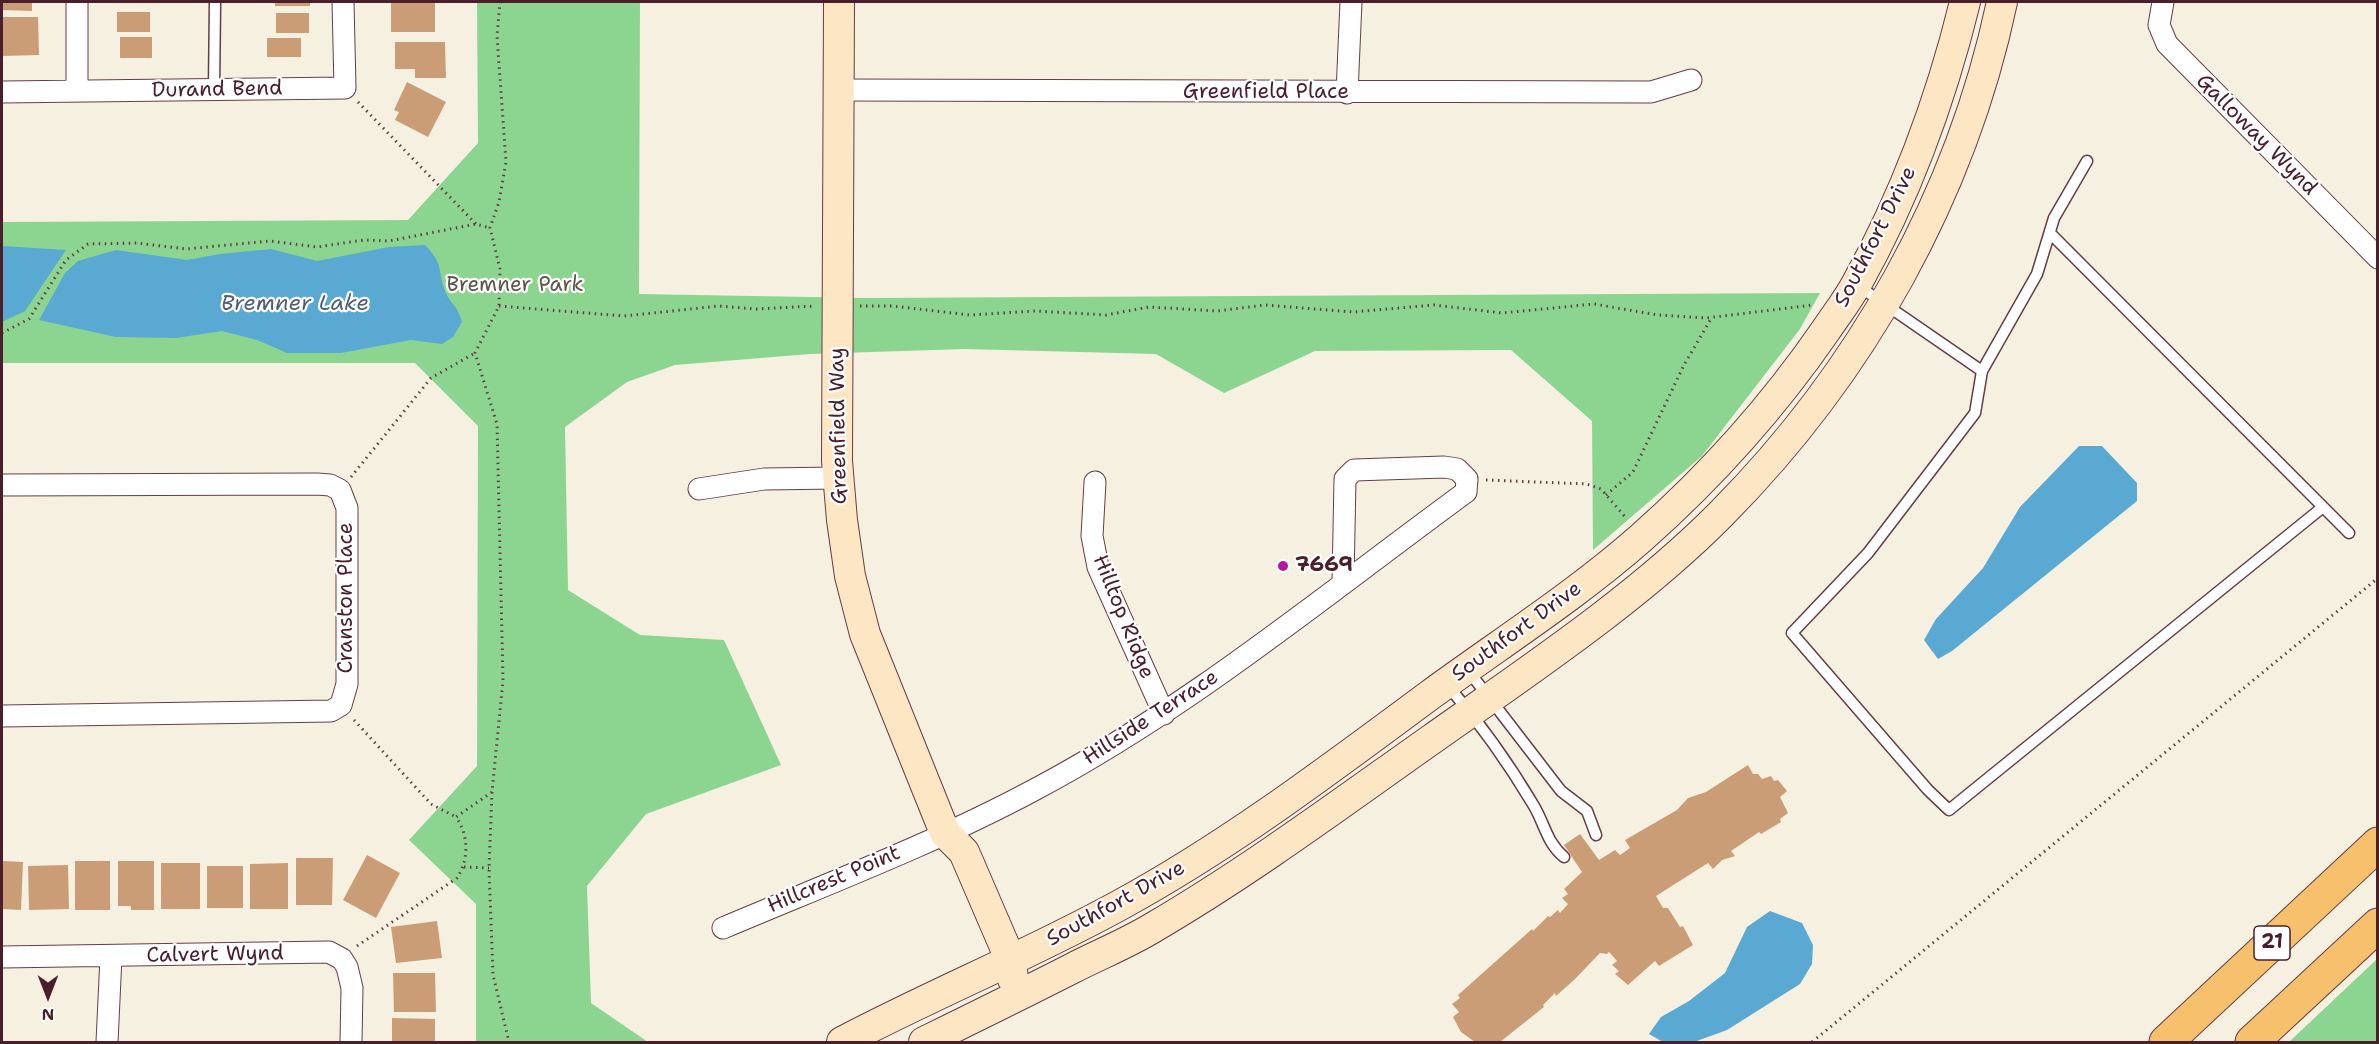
<!DOCTYPE html>
<html>
<head>
<meta charset="utf-8">
<style>
  body { margin:0 }
  #map { position:relative; width:2379px; height:1044px; overflow:hidden; background:#f6f0e1; font-family:"Shantell Sans",sans-serif }
  canvas { display:block }
  .frame { position:absolute; inset:0; border:3px solid #4a1f2b; pointer-events:none }
  .north { position:absolute; left:18px; top:966px; width:60px; height:60px; -webkit-text-stroke:4px #fff; paint-order:stroke; rotate:180deg; font-size:16px; font-weight:700; line-height:24px; text-align:center; color:#4a1f2b }
  .north::after { content:''; display:block; margin:auto; width:21px; height:27px; background:#4a1f2b; clip-path:polygon(50% 0,100% 100%,50% 72%,0 100%) }
</style>
</head>
<body>
<div id="map">
<canvas width="2379" height="1044"></canvas>
<div class="frame"></div>
<div class="north">N</div>
</div>
<script>
const ctx = document.querySelector('canvas').getContext('2d');
ctx.lineJoin = 'round';
function fill(path, color) { ctx.fillStyle = color; ctx.fill(path, 'evenodd'); }
function trace(path, color, width, dash) { ctx.strokeStyle = color; ctx.lineWidth = width; ctx.lineCap = dash ? 'butt' : 'round'; ctx.setLineDash(dash || []); ctx.stroke(path); }
function label(font, color, halo, rows, align = 'center') {
  ctx.font = font + ' "Shantell Sans",sans-serif'; ctx.lineWidth = 4.5; ctx.setLineDash([]); ctx.textBaseline = 'middle'; ctx.strokeStyle = halo; ctx.fillStyle = color; for (const [text, x, y, turn = 0] of rows) {
    ctx.save(); ctx.translate(x, y); ctx.rotate((+turn || 0) * Math.PI / 180); ctx.textAlign = isNaN(turn) ? turn : align; if (halo) ctx.strokeText(text, 0, 0); ctx.fillText(text, 0, 0); ctx.restore();
  }
}
const green = new Path2D(`
  M477 2H640L639 294 866 298 1820 293 1800 329 1702 456 1593 550 1592 421 1511 350 1315 351 1224 393 1156 354 965 349 810 354 675 365 627 382 565 427 568 590 640 635 724 640 781 765 646 814 587 886 591 1003 648 1042H476V904L409 840 477 766 478 426 415 363H2V222L408 220 478 143Z
  M2377 959V1042H2289Z`);
const water = new Path2D(`
  M425 245C445 265 437 272 446 293 451 305 457 304 462 322L453 337 442 344 411 340 341 353H287L257 340 222 331 176 338 116 337 39 320 65 273 78 261 116 250 187 260 220 254 271 249 317 261 389 247Z
  M2 246 66 250 25 311 2 322Z
  M2079 446H2102L2137 483V501L1952 651 1938 659 1924 640 1936 619 1983 568 2020 507Z
  M1770 911 1802 923 1813 945 1812 964 1800 984 1727 1030 1694 1042H1663L1649 1034 1661 1017 1689 1001 1725 973 1747 927Z`);
const building = new Path2D(`
  M2 2H32V11L2 10Z
  M275 2H310V6H275Z
  M391 2H435V32H391Z
  M117 12H150V32H117Z
  M276 13H309V33H276Z
  M2 17H38L39 55 2 56Z
  M120 37H152V58H120Z
  M267 38H301V57H267Z
  M395 42H445L446 78H415V69H395Z
  M407 82 446 102 428 137 395 120 399 112 394 110Z
  M1748 765 1753 774H1758L1762 779 1771 776 1774 781 1778 780 1787 791 1780 797 1788 813 1780 819 1781 822 1761 834 1759 832 1731 851 1735 856 1722 860 1713 869 1708 863 1656 896 1663 908H1668L1680 927 1683 926 1693 945 1659 966 1655 961 1628 985 1615 974 1619 971 1612 965 1617 961 1609 952 1607 954 1600 953 1575 979 1556 996 1555 993 1543 1005 1544 1007 1500 1042H1475L1461 1032 1453 1017 1459 1012 1452 1004 1460 998 1458 995 1532 929 1533 931 1548 916 1550 917 1558 910 1560 913 1568 904 1562 898 1568 894 1564 889 1582 872 1564 845 1580 834 1599 860 1615 850 1620 855 1630 848 1625 840 1677 810 1688 798 1706 792Z
  M367 855 400 873 376 918 343 900Z
  M296 858H333L332 905H296Z
  M2 861 23 862 21 910 2 909Z
  M75 861H110V910H75Z
  M118 861H154V910H131V906H118Z
  M161 863H200V909H161Z
  M288 863V909H250V864Z
  M68 865 69 909 29 910 28 866Z
  M207 866H243V908H207Z
  M437 921 442 958 396 963 391 927Z
  M393 973H435L436 1012H394Z
  M392 1018 435 1019V1042H392Z`);
const path = new Path2D(`
  M358 102 476 224
  M499 306 624 316 719 306 756 309 815 306
  M860 306H892L970 315 1035 311 1106 315 1149 307 1217 311 1265 305 1353 312 1434 305 1502 313 1594 304 1658 315 1706 318 1813 305
  M2 333 29 319 66 260 88 244 137 243 186 249 270 241 317 247 364 240 389 241 476 224 490 228
  M351 477 431 378 475 353
  M1486 480 1587 484 1601 489 1626 518
  M1606 495 1633 472 1684 365 1712 317
  M354 720 431 804 456 817
  M492 792 489 868 493 975 509 1042
  M464 867 489 868
  M357 946 457 878C469 860 469 835 456 817L492 792 503 681 497 424 475 353 499 306 500 269 490 228 499 202 506 162 497 36 500 2
  M1812 1042 2378 578`);
const lane = new Path2D(`
  M214 90 215 2
  M2087 161 2054 218 2037 274 1982 371 1975 413 1868 553 1792 633 1928 790 1949 810 2323 507
  M2051 234 2349 533
  M1857 285 1982 371
  M1467 669 1561 791 1587 811 1596 835
  M1448 686C1480 723 1509 764 1534 806 1545 825 1547 843 1564 857`);
const street = new Path2D(`
  M2163 2 2159 25 2167 44 2378 258
  M839 90 1651 92 1691 80
  M77 91V2
  M2 92 345 88 343 2
  M1347 93 1351 2
  M1095 482 1092 536 1098 567 1164 714
  M2 485 317 484 330 485 340 490 347 508V684L341 705 331 711 2 716
  M699 489 764 479 838 478
  M723 928C827 884 935 843 1034 790 1189 708 1325 595 1466 492L1467 479 1457 469 1444 467 1354 470 1345 479 1343 582
  M2 957 329 952 342 959 347 967 352 988 351 1042
  M107 1042 111 957`);
const secondary = new Path2D(`
  M839 2 837 461 842 520 850 576 865 634 945 833 964 852 1011 961 1013 979
  M842 1042C933 994 1029 955 1120 905 1230 845 1330 769 1430 695 1501 643 1575 596 1641 538 1711 476 1773 407 1826 330 1836 315 1848 300 1857 283 1906 195 1941 100 1965 2
  M924 1042C973 1018 1022 994 1071 969 1098 955 1128 943 1154 927 1251 870 1340 804 1432 739 1528 671 1638 598 1721 514 1861 373 1961 196 2002 2`);
const primary = new Path2D(`
  M2166 1042 2378 844
  M2252 1042 2378 925`);
const markers = [
  [1283,566,6,"#b5179e"]
];
const shields = [
  [2272,943,36]
];
const shieldNames = [
  ["21",2272,943]
];
const streetNames = [
  ["Durand Bend",217,90,-1],
  ["Greenfield Place",1266,93],
  ["Galloway Wynd",2256,135,45],
  ["Southfort Drive",1876,237,-63],
  ["Greenfield Way",839,426,-91],
  ["Cranston Place",347,598,-90],
  ["Hilltop Ridge",1123,617,68],
  ["Southfort Drive",1517,632,-36],
  ["Hillside Terrace",1151,718,-33],
  ["Hillcrest Point",834,880,-23],
  ["Southfort Drive",1116,904,-29],
  ["Calvert Wynd",215,955,-1]
];
const parkNames = [
  ["Bremner Park",515,286]
];
const poiNames = [
  ["7669",1295,566]
];
const waterNames = [
  ["Bremner Lake",295,304]
];
fill(green, '#8cd591');
fill(water, '#59a9d3');
fill(building, '#cb9d76');
trace(lane, '#643e46', 13);
trace(street, '#643e46', 23);
trace(secondary, '#643e46', 32);
trace(primary, '#643e46', 35);
trace(path, '#643e46', 3, [1.5, 4.5]);
trace(lane, '#fff', 10);
trace(street, '#fff', 21);
trace(secondary, '#fce6c4', 30);
trace(primary, '#f7c06c', 33);
for (const [x, y, r, color] of markers) { const dot = new Path2D(); dot.arc(x, y, r, 0, 2 * Math.PI); ctx.fillStyle = color; ctx.fill(dot); trace(dot, '#fff', 2); }
for (const [x, y, w] of shields) { const box = new Path2D(); box.roundRect(x - w / 2, y - 17, w, 34, 4.5); ctx.fillStyle = '#fff'; ctx.fill(box); trace(box, '#4a1f2b', 1.5); }
label('bold 20px', '#4a1f2b', null, shieldNames);
label('21px', '#4a1f2b', '#fff', streetNames);
label('21px', '#5e564a', '#fff', parkNames);
label('bold 21px', '#4a1f2b', '#fff', poiNames, 'left');
label('italic 22px', '#515d77', '#fff', waterNames);
</script>
</body>
</html>
